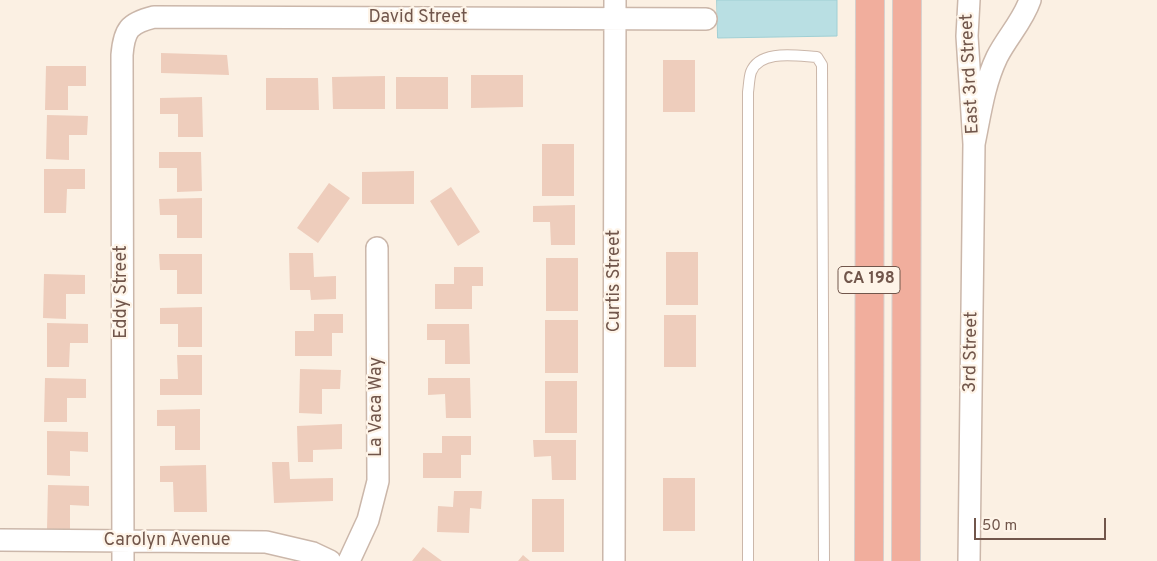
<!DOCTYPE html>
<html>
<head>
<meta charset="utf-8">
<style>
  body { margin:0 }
  #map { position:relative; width:1157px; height:561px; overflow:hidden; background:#fbf0e3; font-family:Overpass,sans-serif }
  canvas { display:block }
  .scale { position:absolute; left:974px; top:518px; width:132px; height:22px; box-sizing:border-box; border:2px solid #71564b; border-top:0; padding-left:6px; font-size:15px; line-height:18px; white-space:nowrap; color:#71564b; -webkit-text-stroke:4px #fef4e8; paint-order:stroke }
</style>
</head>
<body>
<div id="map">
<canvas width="1157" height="561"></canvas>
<div class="scale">50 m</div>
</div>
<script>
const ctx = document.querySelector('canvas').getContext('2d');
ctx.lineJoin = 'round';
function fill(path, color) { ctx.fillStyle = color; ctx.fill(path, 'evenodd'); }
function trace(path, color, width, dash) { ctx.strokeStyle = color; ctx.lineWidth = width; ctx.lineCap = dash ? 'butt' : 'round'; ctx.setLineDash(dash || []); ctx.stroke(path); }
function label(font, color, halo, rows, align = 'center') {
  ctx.font = font + ' Overpass,sans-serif'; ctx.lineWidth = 4.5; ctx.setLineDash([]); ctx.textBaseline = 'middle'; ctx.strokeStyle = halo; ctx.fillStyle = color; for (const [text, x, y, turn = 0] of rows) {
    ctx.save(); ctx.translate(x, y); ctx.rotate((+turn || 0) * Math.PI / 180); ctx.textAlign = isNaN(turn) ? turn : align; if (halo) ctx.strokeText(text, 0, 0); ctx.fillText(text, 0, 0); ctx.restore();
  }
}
const water = new Path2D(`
  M717 0H837V36L718 38Z`);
const building = new Path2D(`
  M161 53 227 55 229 75 161 73Z
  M663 60H695V112H663Z
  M46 66H86V86H68V110H45Z
  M471 75H523V107L471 108Z
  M385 76V109H333L332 77Z
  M396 77H448V109H396Z
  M266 78H318L319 110H266Z
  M202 97 203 137H178V114H160V98Z
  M47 115 88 116 87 135H69V160L46 159Z
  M542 144H574V196H542Z
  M159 152H201L202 191 177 192V168H159Z
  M44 169H85V189H67L66 213H44Z
  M414 171V204H362V172Z
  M329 183 350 198 318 243 297 228Z
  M451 187 480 232 458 246 430 201Z
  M202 198V238H177V215H160L159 199Z
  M575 205V245H551L550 222H533V206Z
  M666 252H698V305H666Z
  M289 253H313L314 277 336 276V299L311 300 310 290H290Z
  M159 254H202V294H177V270H160Z
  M546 258H578V311H546Z
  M454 267H483V286H472V309H435V284H454Z
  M44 274 85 275V294H66V319L43 318Z
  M202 307V347H178V324H160V308Z
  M314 314H343V333H332V356H295V331H314Z
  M664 315H696V367H664Z
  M545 320H578V373H545Z
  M47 323 88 324V343H70L69 367H47Z
  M427 324H469L470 364H445V340H427Z
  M177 355H202V395H160V379H178Z
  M300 369 341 370 340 389H322V414L299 413Z
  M45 378 86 379V398H67V422H44Z
  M428 378H470L471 418H446L445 394 428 395Z
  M545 381H577V433H545Z
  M200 409V450H175V426H157V410Z
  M342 424V449L313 450V462H298L297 426Z
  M47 431 88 432V452L70 451V476L47 475Z
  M442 436H471V455H461V478H423V453H442Z
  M533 440H576V480H552L551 456 534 457Z
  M272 462H289L290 479 333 478V501L274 503Z
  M206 465 207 512H174L173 482H160V466Z
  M663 478H695V531H663Z
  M48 485 89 486V506L70 505V530L47 529Z
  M454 491H482L481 509 470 508 469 533 437 532 438 506 453 507Z
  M532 499H564V552H532Z
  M423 547 442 561H412Z
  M523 555 530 561H518Z`);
const lane = new Path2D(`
  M748 561V92C749 86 749 78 751 72 760 49 797 56 817 57L822 65 824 561`);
const street = new Path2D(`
  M969 0 967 36 974 144C980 115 984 84 997 57 1007 37 1023 21 1030 0
  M0 540 266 542 313 553 330 561
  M123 561 122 55C124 30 129 23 154 17L706 19
  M349 561 368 520 378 481 377 248
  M614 561 615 0
  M969 561 974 144`);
const highway = new Path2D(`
  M869 561 870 0
  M906 561 907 0`);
const shields = [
  [869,280,62]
];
const shieldNames = [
  ["CA 198",869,280]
];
const streetNames = [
  ["David Street",418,18],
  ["East 3rd Street",971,74,-93],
  ["Curtis Street",615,281,-90],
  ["Eddy Street",122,292,-90],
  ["3rd Street",972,352,-89],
  ["La Vaca Way",377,407,-90],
  ["Carolyn Avenue",167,541]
];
fill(water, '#b9dfe3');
trace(water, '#a0cfd4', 1);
fill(building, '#eecdbc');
trace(lane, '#cbb7aa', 12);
trace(street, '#cbb7aa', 24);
trace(highway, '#d7d0cd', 30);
trace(lane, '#fff', 10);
trace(street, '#fff', 21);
trace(highway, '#f1ae9d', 28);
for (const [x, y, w] of shields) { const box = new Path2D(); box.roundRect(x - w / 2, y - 13.5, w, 27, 4); ctx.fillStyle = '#fef4e8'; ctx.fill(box); trace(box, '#71564b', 1); }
label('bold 16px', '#71564b', null, shieldNames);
label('18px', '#71564b', '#fef4e8', streetNames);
</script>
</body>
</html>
